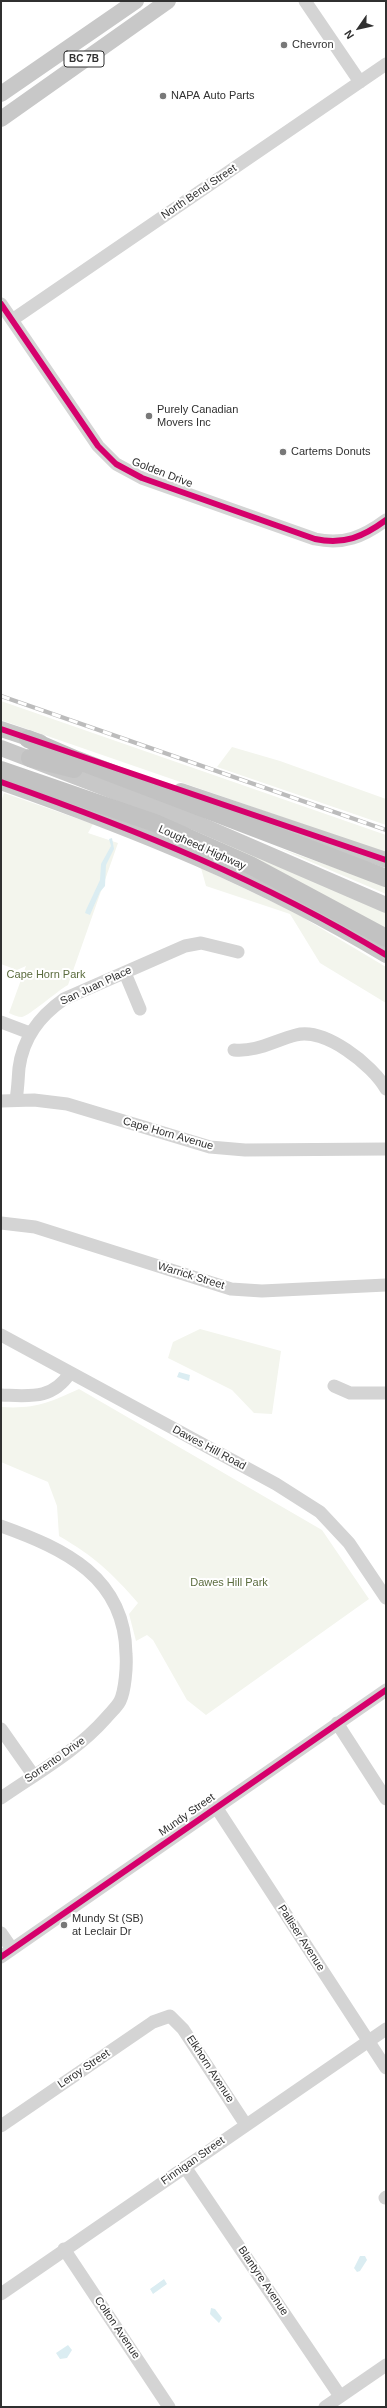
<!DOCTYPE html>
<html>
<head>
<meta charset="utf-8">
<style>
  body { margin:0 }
  #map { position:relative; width:387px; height:2408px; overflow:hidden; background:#fff; font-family:Arial,sans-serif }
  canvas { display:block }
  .frame { position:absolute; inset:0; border:2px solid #303030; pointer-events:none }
  .north { position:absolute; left:339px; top:8px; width:40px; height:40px; -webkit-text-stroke:3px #fff; paint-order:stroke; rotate:236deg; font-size:11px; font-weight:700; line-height:16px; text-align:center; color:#303030 }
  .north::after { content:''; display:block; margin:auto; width:14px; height:18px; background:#303030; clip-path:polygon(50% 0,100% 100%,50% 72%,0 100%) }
</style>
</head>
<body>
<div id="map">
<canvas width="387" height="2408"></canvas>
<div class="frame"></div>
<div class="north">N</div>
</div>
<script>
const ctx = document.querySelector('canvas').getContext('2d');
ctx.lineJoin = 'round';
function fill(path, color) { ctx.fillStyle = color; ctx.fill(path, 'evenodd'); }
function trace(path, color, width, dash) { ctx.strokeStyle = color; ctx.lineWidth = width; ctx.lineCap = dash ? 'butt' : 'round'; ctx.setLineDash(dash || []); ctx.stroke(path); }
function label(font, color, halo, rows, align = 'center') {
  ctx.font = font + ' Arial,sans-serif'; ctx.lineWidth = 4; ctx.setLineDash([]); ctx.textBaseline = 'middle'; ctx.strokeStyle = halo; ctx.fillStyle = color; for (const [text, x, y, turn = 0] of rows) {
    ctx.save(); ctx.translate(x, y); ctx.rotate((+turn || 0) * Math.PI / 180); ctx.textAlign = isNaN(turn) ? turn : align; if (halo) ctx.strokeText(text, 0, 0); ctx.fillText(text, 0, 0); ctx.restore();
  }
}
const green = new Path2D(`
  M1 701 386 835V853L1 720Z
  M232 747 280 761 386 799V825L217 767Z
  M4 793 93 824 88 833 118 843 68 985C57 991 29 1016 22 1017 18 1017 13 1015 9 1013L26 966 17 970 1 964V802Z
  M222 842 386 912V929L221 843Z
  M276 847 386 886V894Z
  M201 868 292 911 386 967V1003L320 963 290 914 206 886Z
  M200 1329 281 1351 272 1414 254 1413 232 1390 168 1358 173 1342Z
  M79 1389 322 1530 369 1599 206 1715 187 1700 153 1640 147 1635 136 1641 129 1614 138 1603C111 1572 95 1557 59 1536L57 1506 48 1482 1 1462V1407C36 1409 48 1403 79 1389Z`);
const water = new Path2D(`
  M112 838 114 849 106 865 105 886 100 892 90 915 85 913 86 910 100 880 101 864 111 846 109 839Z
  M179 1372 190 1375 189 1381 177 1377Z
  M360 2256H365L367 2260 360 2271 357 2272 354 2268Z
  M164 2279 167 2284 153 2294 150 2289Z
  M211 2308 215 2309 222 2318 219 2323 210 2314Z
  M68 2345 72 2350 67 2358 60 2359 56 2353Z`);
const minor = new Path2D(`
  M305 1 360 82
  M1 304 98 446 116 464 142 478 315 539C344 545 363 537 386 520
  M12 320 386 64
  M125 973 140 1009
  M1 1022 30 1033
  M234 1050C257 1052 273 1041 296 1035 324 1027 373 1065 386 1089
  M16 1099C18 1089 18 1079 19 1068 23 1037 40 1016 64 999L185 946 201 943 238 952
  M1 1101 34 1100 67 1104 210 1147 245 1150 386 1149
  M1 1223 35 1227 231 1289 262 1291 386 1285
  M1 1335 276 1484 320 1512 349 1543 386 1598
  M334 1386 350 1393H386
  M1 1395C30 1396 52 1400 70 1373
  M1 1526C65 1549 125 1577 126 1654 127 1666 125 1691 120 1701 117 1707 110 1713 106 1718 77 1751 37 1773 1 1798
  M337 1723 386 1799
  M1 1729 34 1776
  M216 1807 386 2068
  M1 1933 12 1949
  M1 1957 386 1690
  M1 2126 153 2022 170 2016 183 2029 246 2125
  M185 2167 340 2396
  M385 2198 386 2197
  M64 2249 169 2407
  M1 2294 386 2029
  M325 2407 386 2365`);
const major = new Path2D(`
  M1 94 136 1
  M1 119 168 1
  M1 729 40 742
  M1 748 194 822 386 905
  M1 782C137 830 262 880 386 955
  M181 791 386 860`);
const highway = new Path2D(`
  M28 739 77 760 386 878
  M30 758 74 769
  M1 770 155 823 250 865 386 938`);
const rail = new Path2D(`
  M1 696 386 830`);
const cycleway = new Path2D(`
  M1 304 98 446 116 464 142 478 315 539C344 545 363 537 386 520
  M1 729 386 860
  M1 782C137 830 262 880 386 955
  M1 1957 386 1690`);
const markers = [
  [284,45,4,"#787878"],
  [163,96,4,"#787878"],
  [149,416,4,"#787878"],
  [283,452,4,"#787878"],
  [64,1925,4,"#787878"]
];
const shields = [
  [84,59,40]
];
const shieldNames = [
  ["BC 7B",84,59]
];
const poiNames = [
  ["Chevron",292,45],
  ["NAPA Auto Parts",171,96],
  ["Purely Canadian",157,410],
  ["Movers Inc",157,423],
  ["Cartems Donuts",291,452],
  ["Mundy St (SB)",72,1919],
  ["at Leclair Dr",72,1932]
];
const streetNames = [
  ["North Bend Street",199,192,-34],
  ["Golden Drive",162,473,21],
  ["Lougheed Highway",202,848,24],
  ["San Juan Place",96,986,-25],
  ["Cape Horn Avenue",168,1134,16],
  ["Warrick Street",191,1276,17],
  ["Dawes Hill Road",209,1448,28],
  ["Sorrento Drive",55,1760,-35],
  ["Mundy Street",187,1815,-35],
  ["Palliser Avenue",301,1938,57],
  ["Leroy Street",84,2069,-34],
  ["Elkhorn Avenue",210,2069,57],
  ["Finnigan Street",193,2161,-35],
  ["Blantyre Avenue",263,2281,56],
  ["Colton Avenue",117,2328,56]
];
const parkNames = [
  ["Cape Horn Park",46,975],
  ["Dawes Hill Park",229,1583]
];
fill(green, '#f3f5ed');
fill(water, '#dbedf2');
trace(minor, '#d4d4d4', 13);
trace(major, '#c8c8c8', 16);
trace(highway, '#c2c2c2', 18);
trace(rail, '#bcbcbc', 4.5);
trace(rail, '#fff', 3, [9]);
trace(cycleway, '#d6006c', 6);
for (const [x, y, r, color] of markers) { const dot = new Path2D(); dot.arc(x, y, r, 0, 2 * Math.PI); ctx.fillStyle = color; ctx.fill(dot); trace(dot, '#fff', 1.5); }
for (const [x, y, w] of shields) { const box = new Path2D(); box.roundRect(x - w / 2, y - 8, w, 16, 3); ctx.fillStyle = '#fff'; ctx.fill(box); trace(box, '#303030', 1); }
label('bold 10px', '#303030', null, shieldNames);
label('11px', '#303030', '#fff', poiNames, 'left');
label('11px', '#303030', '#fff', streetNames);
label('11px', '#5b6c3e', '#fff', parkNames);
</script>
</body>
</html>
